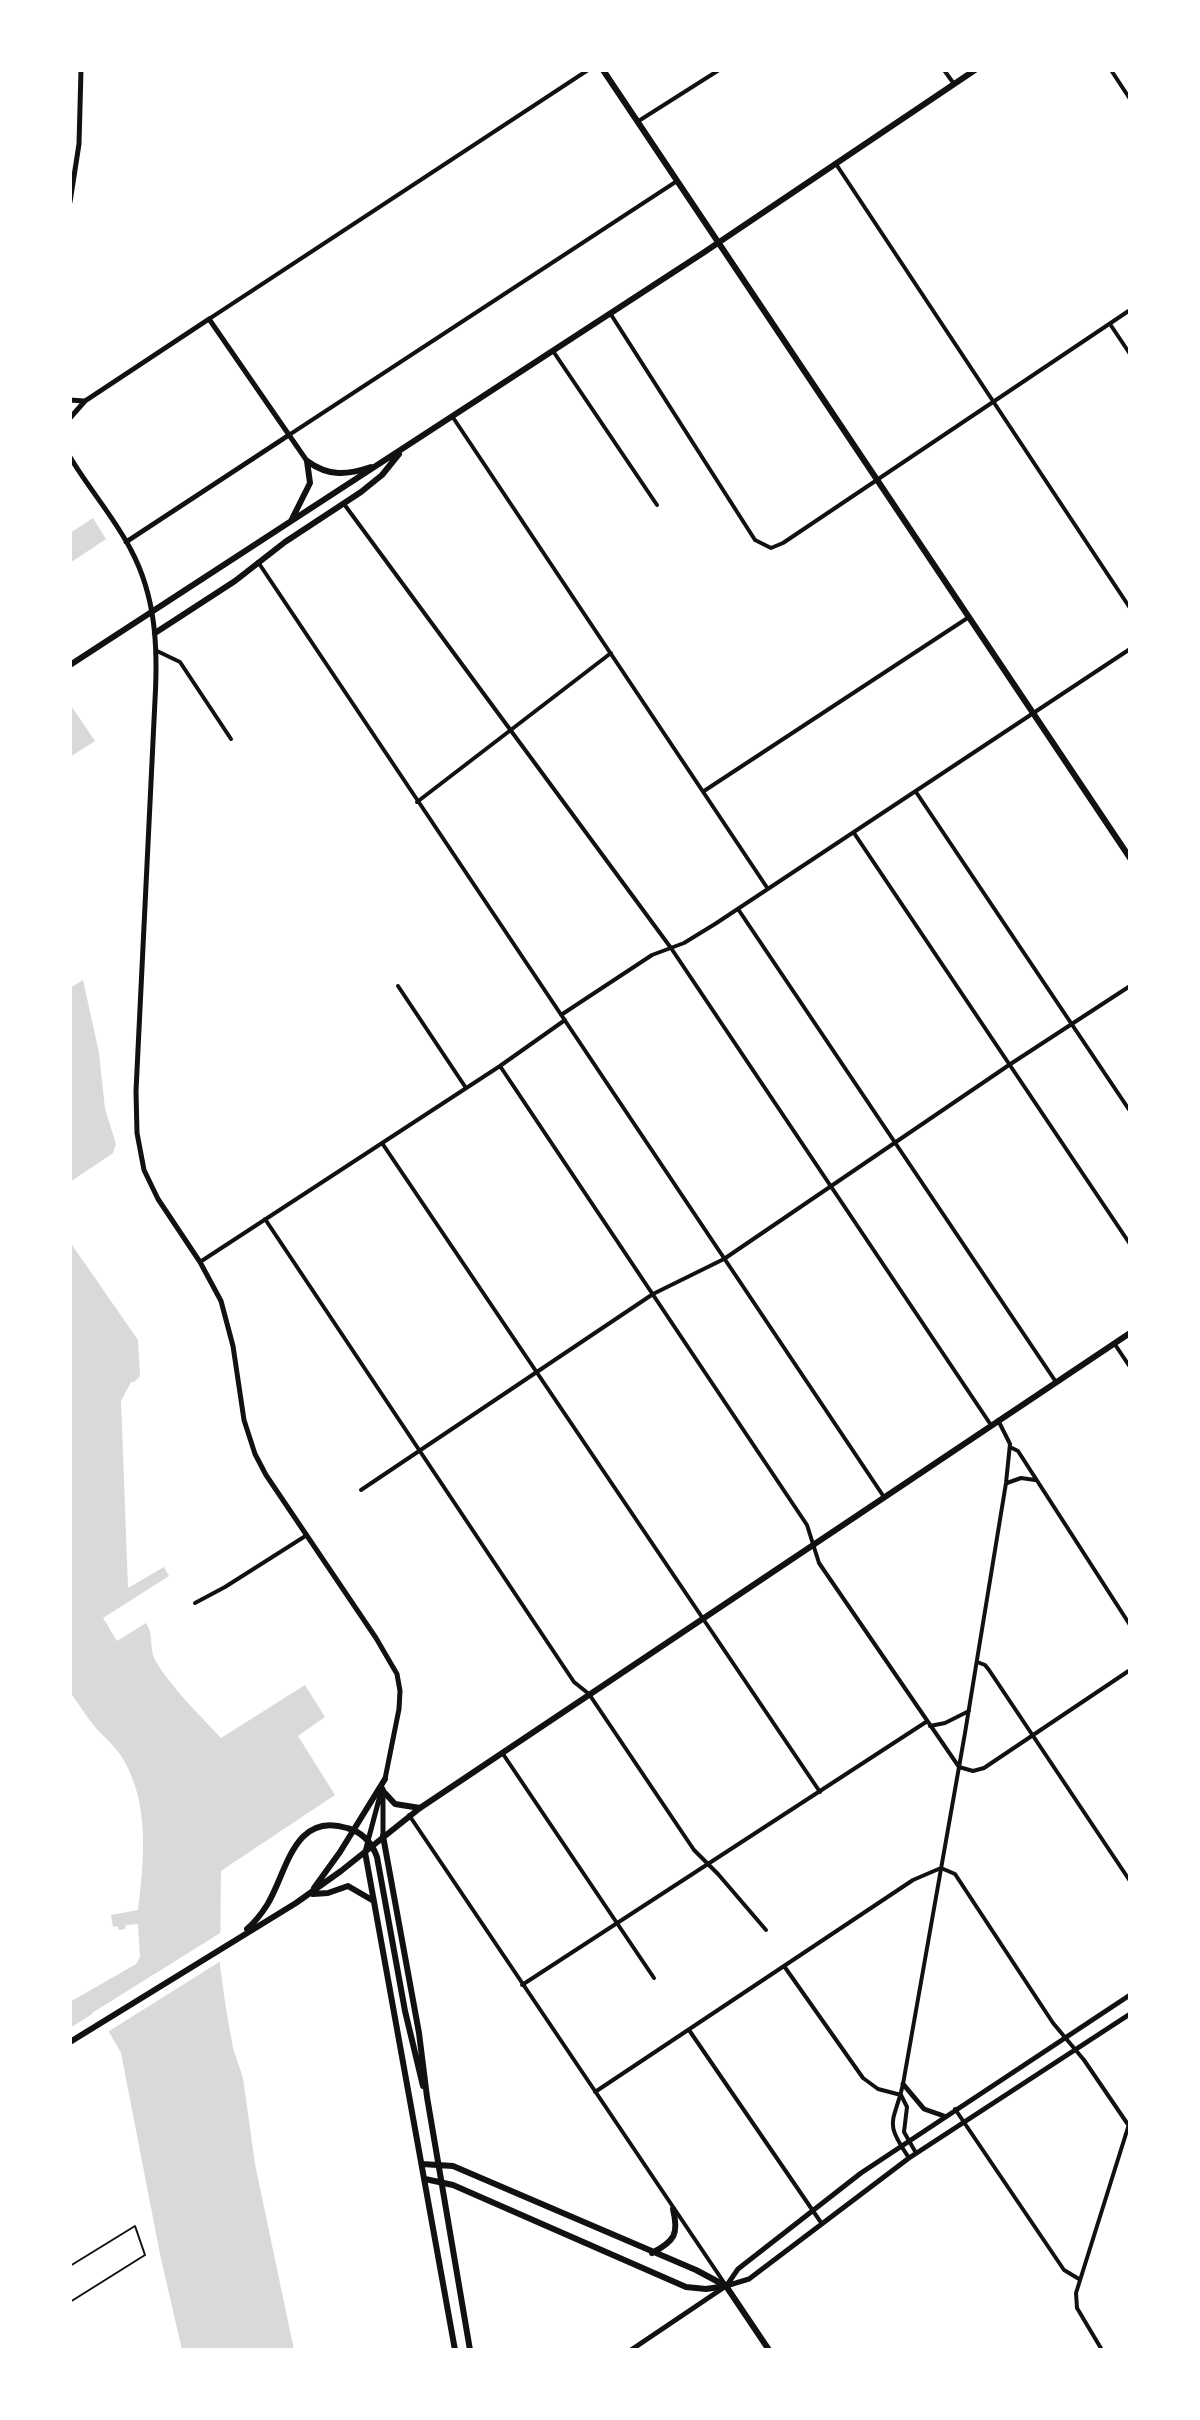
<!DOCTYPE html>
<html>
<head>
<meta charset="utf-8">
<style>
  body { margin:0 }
  #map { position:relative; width:1200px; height:2420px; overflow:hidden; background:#fff; font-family:"Public Sans",sans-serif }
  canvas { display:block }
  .frame { position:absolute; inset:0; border:72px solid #fff; pointer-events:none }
</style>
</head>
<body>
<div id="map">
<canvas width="1200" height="2420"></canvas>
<div class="frame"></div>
</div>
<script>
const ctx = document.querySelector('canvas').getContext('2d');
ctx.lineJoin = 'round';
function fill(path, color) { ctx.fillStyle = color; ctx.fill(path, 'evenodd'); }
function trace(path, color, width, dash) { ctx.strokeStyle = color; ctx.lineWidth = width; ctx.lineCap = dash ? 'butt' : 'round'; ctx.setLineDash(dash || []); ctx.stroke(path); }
const water = new Path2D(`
  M93 518 106 539 70 563V533Z
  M70 704 95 741 70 757Z
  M83 980 99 1053 105 1109 116 1144 113 1153 70 1182V988Z
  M70 1242 138 1340 140 1376 134 1382H131L121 1401 128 1588 164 1567 169 1576 103 1618 117 1641 146 1623C154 1635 149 1648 155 1660 172 1689 199 1714 221 1738L305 1685 325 1717 298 1736 335 1795 221 1871 220 1965 226 2009 233 2048 243 2078 255 2164 294 2350H182L160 2254 121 2053 97 2011 70 2028V2002L136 1964 140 1957 138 1924 126 1925 125 1929 119 1930 117 1926 113 1927 111 1915 138 1910C144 1861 150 1804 123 1759 116 1747 104 1737 95 1727 86 1716 78 1703 70 1692Z`);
const pier = new Path2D(`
  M225 1930 224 1959 106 2033 94 2017 92 2013Z`);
const service = new Path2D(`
  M70 2266 135 2226 145 2255 70 2302`);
const minor = new Path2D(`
  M944 70 954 84
  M1111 70 1130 99
  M637 122 719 70
  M836 164 1130 608
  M610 313 755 540 771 548 783 543 1130 310
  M209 319 588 70
  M1110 324 1130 354
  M553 351 657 505
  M452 416 768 889
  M289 435 677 181
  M344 504 671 948 991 1425
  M258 562 884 1497
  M157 651 180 662 231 739
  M704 791 969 617
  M916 792 1130 1111
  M417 802 611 653
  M854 833 1130 1244
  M738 909 1056 1382
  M398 986 466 1088
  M561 1015 652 955 684 943 715 924 1130 649
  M500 1066 807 1525 819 1563 959 1767 973 1771 984 1768 1130 1670
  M382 1143 820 1792
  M265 1219 574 1682 589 1694 694 1850 718 1874 766 1930
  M200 1262 500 1066 565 1020
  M1114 1343 1130 1367
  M1010 1447 1018 1451 1130 1625
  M1007 1483 1021 1478 1035 1480
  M361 1490 653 1294 724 1259 1009 1065 1130 986
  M195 1603 225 1587 307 1535
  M977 1662 985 1665 989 1670 1130 1881
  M930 1726 945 1723 969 1711
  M503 1754 654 1978
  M409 1815 725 2284
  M784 1966 863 2078 878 2089 901 2095
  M522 1985 926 1722
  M689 2030 822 2224
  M595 2092 913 1880 941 1868 955 1874 1053 2023 1084 2060 1129 2126
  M901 2095 907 2107 904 2132 916 2153
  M955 2109 1064 2270 1079 2279
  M909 2158C883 2120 894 2124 903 2084L965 1733 1006 1483 1010 1444 998 1420
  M1102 2350 1077 2308 1076 2293 1130 2121`);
const tertiary = new Path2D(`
  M70 202 79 144 81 70
  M70 400 84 401
  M70 418 85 401 209 319 307 461
  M70 457C89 489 114 517 131 550 156 597 158 648 155 700L136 1091 137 1133 144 1170 158 1199 200 1262 221 1301 233 1346 244 1420 255 1454 266 1475 376 1638 397 1674 400 1691 399 1709 385 1779
  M126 542 289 435
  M383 1836V1789
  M365 1852 382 1788
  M903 2084 924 2109 944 2116
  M727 2285 738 2269 861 2173 1130 1995
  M631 2350 726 2286 749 2279 909 2158 1130 2014`);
const secondary = new Path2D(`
  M603 70 1130 858
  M307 461C329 477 347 475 371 467
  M291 521 310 483 307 461
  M155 633 235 581 285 542 361 492 382 475 399 454
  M70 665 703 253 975 70
  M383 1791 395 1804 420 1808
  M383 1836 419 2033 427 2097 470 2350
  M365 1852 455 2350
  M314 1888 340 1852 385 1779
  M313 1894 328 1893 348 1886 372 1900
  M247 1929C255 1922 262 1913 267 1905 287 1873 293 1811 347 1828 362 1832 372 1843 377 1857L405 2011 423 2086
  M70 2042 296 1903 341 1871 420 1808 1130 1333
  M422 2164 453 2166 696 2270 726 2286 769 2350
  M425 2179 453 2185 686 2287 706 2289 726 2286
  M652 2253C675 2241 679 2234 673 2209`);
fill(water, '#d9d9d9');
fill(pier, '#fff');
trace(service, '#111', 2);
trace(minor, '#111', 4);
trace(tertiary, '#111', 5);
trace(secondary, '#111', 6);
</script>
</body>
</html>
